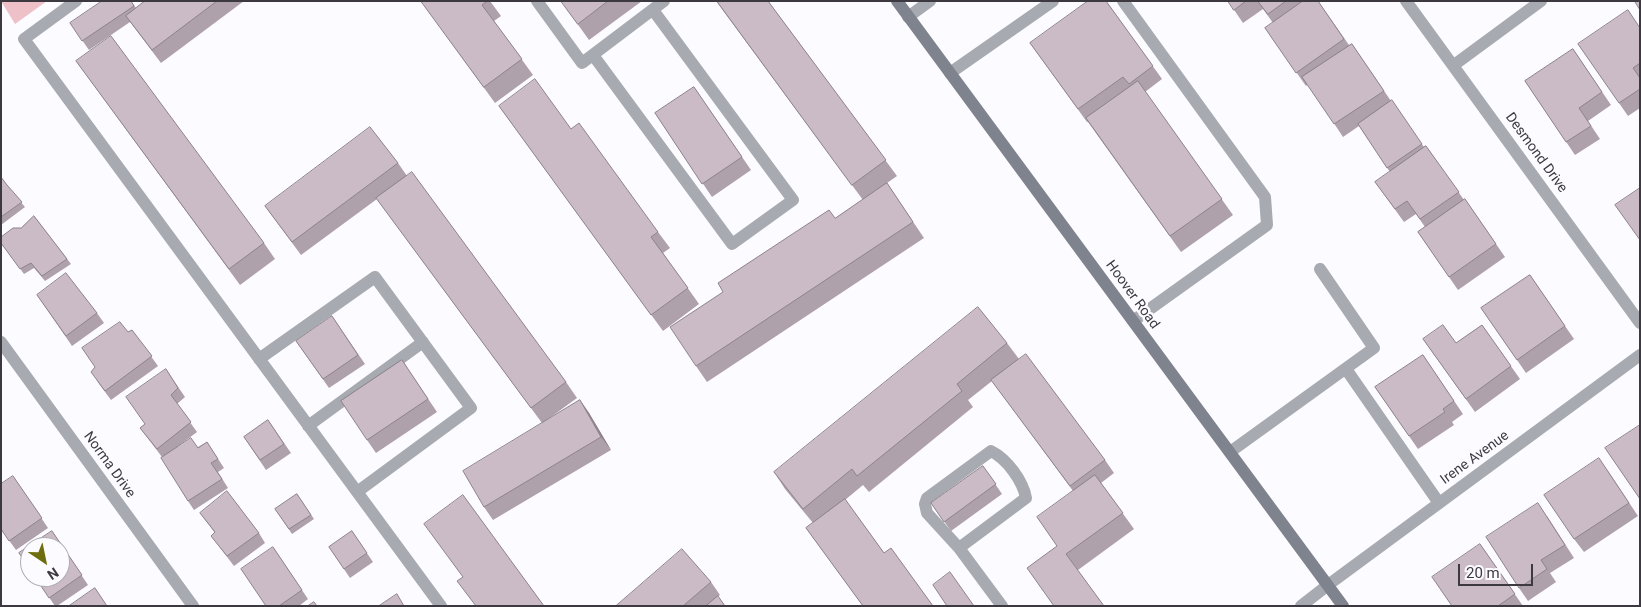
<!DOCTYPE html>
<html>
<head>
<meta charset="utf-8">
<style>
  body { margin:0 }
  #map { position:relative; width:1641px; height:607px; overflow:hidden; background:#fcfbff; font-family:Roboto,sans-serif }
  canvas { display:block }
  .frame { position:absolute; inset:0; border:2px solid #3c3a40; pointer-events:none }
  .north { position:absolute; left:20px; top:537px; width:50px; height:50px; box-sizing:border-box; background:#fcfbff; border:1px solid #afaeb3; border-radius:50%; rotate:146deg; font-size:14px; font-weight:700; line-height:20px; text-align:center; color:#3c3a40 }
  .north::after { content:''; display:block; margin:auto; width:18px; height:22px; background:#6e6e0f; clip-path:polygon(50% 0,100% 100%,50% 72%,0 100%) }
  .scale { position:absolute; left:1458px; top:564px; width:75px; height:22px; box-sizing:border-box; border:2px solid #3c3a40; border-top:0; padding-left:6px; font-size:15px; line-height:18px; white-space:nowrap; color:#3c3a40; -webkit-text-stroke:4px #fcfbff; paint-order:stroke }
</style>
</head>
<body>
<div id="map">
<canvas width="1641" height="607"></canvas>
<div class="frame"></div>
<div class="north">N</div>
<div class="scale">20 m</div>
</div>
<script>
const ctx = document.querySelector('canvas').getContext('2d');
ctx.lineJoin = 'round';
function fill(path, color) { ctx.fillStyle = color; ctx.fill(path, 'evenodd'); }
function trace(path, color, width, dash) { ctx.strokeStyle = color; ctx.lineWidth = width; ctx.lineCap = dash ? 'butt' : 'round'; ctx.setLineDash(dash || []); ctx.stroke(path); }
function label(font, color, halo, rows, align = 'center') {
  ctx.font = font + ' Roboto,sans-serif'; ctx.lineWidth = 5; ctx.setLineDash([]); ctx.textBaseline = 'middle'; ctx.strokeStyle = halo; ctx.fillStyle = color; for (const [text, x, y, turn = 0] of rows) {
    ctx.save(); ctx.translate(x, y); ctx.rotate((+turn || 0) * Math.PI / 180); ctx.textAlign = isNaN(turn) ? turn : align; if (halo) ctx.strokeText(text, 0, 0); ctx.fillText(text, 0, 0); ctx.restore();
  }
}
const green = new Path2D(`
  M1 1H47L15 24Z`);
const lane = new Path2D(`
  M76 1 24 39 441 606
  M537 1 582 63 664 1
  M1123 1 1265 197 1267 225 1133 321
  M908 17 930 1
  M593 55 732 244 793 200 653 10
  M950 73 1053 1
  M259 359 375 277 471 408 357 492
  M1346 369 1439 503
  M308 426 423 342
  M1230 452 1374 348 1320 269
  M959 548 1026 498C1023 481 1007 459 991 451L927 498 925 504 927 513 959 548 1002 606
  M1301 606 1328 585`);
const street = new Path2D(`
  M1406 1 1640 323
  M1454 65 1541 1
  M1 342 193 606
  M1328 585 1640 355`);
const secondary = new Path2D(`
  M897 1 1343 606`);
const wall = new Path2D(`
  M131 1 136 8 145 1H244L161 63 130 22 89 50 70 23Z
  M421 1H490L501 16 494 21 533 75 495 103Z
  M561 1H642L589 40Z
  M716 1H768L897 176 887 183 924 238 707 382 696 366 863 200Z
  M1106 1 1162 79 1145 92 1233 215 1181 252 1088 122H1087L1030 43Z
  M1228 1H1318L1349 45 1352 44 1391 101 1424 147 1426 146 1464 200 1465 199 1505 257 1458 290 1418 232 1425 227 1416 214 1404 222 1375 182 1390 172 1359 126 1343 137 1308 84 1306 86 1265 28 1273 23 1263 9 1243 23Z
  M1640 27V108L1628 116 1619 103Z
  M1573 49 1611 105 1588 121 1600 139 1575 155 1525 81Z
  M76 61 264 243 275 259 240 285Z
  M694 87 751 170 712 197 655 113Z
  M499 106 571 129 658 232 670 248 663 253 699 304 663 331Z
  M398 163 407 176 566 382 577 398 544 422 580 400 589 413 611 450 493 520 484 507 542 423 377 199 301 255 265 206Z
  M1 177 7 186 25 207 1 225Z
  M34 216 71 264 45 281 34 268 24 274 1 243 21 228Z
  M1530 275 1574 339 1526 373 1481 308Z
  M37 295 97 313 104 323 72 346Z
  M332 316 365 364 329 388 296 341Z
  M1482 325 1520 379 1475 412 1423 339 1456 343Z
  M132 330 158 366 111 400 97 381 128 332Z
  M1007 343 1019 359 1004 371 1105 460 1114 473 1101 483 1134 529 1078 570 1057 546 1073 491 992 381 968 400 973 407 869 492 863 485 845 500 884 553 933 606H863L806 528 813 523 785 489 774 472Z
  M1423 355 1463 414 1452 422 1454 425 1418 449 1375 387Z
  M402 360 437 412 376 453 367 440Z
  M166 369 185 397 177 404 197 432 177 447H198L207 442 224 468 218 472 228 488 194 510 188 501 162 457 140 428 145 424Z
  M268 420 291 453 266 470 244 437Z
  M983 466 1002 494 951 531 931 503Z
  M1608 471 1638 516 1584 552 1574 539Z
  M13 476 48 528 16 550 1 529Z
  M297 494 314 519 292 534 275 509Z
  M200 513 259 533 265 543 234 566 211 536 215 533Z
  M1547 516 1574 558 1550 573 1556 582 1528 601 1519 588Z
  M52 531 88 585 57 606H55L35 577Z
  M352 531 373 562 350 578 329 547Z
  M1480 544 1523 606H1452Z
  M273 547 308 599 299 606H266Z
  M711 582 720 595 717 597 725 606H616Z`);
const shadedWall = new Path2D(`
  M580 400 589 413 611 450 601 437Z`);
const building = new Path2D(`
  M102 1H131L134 6 82 41 70 23Z
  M145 1H217L152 50 126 16Z
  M421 1H487L482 5 522 59 484 87Z
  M561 1H608L578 24Z
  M717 1H768L886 160 852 185Z
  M1088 1H1106L1153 66 1129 84 1123 77 1078 109 1030 43Z
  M1228 1H1246L1234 10Z
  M1258 1H1286L1268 14Z
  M1303 1H1318L1344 39 1296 73 1265 28Z
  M1635 1H1640V10L1635 2Z
  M1628 10 1640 28V63L1633 68 1640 78V89L1619 103 1578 44Z
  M111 36 264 243 229 269 76 61Z
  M1352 44 1384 91 1334 124 1302 77Z
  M1573 49 1602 92 1579 108 1591 126 1566 142 1525 81Z
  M535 79 571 129 579 123 658 232 651 237 688 288 651 315 499 106Z
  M1138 81 1222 199 1170 236 1086 118Z
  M694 87 742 157 702 184 655 113Z
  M1392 100 1422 144 1387 168 1358 124Z
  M370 127 398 163 292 242 265 206Z
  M1426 146 1459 192 1420 219 1407 201 1395 209 1375 182Z
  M412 172 566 382 531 408 376 198Z
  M1 177 7 185 22 202 1 217Z
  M887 183 913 222 696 366 670 327 723 292 718 283 829 210 835 218Z
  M1640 188V240L1615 205Z
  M1465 199 1496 244 1449 277 1418 232Z
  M34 216 67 259 42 276 31 263 20 269 1 243V237L13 228H21Z
  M66 273 97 313 66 336 37 295Z
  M1530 275 1565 326 1517 360 1481 308Z
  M978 307 1007 343 957 384 962 391 857 476 852 469 803 509 774 472Z
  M332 316 358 355 323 379 296 341Z
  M120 322 128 332 132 330 152 356 105 391 91 372 95 367 82 348Z
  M1443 325 1456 343 1482 325 1511 366 1466 399 1423 339Z
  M1026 354 1105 460 1070 486 991 380Z
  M1423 355 1454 401 1443 409 1445 412 1409 436 1375 387Z
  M402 360 428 399 367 440 341 401Z
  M166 369 178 388 171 395 191 422 157 449 140 428 145 424 126 397Z
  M580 400 601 437 484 507 463 471Z
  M268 420 284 444 260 460 244 437Z
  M1640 425V499L1605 448Z
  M191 438 198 448 207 442 218 459 211 463 222 479 188 501 161 458Z
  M1599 458 1629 503 1574 539 1544 495Z
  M983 466 996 484 944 522 931 503Z
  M1095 475 1123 513 1066 554 1104 606H1054L1027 568 1057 546 1037 517Z
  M13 476 42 518 9 541 1 529V484Z
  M227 491 259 533 227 556 211 536 215 532 200 513Z
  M297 494 311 515 289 529 275 509Z
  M463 495 544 606H476L457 581 463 577 424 524Z
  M845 499 884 553 891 548 933 606H863L806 528Z
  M1538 503 1565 545 1541 560 1547 569 1519 588 1486 537Z
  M52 531 82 575 49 598 35 577H60V547H30V569L19 553Z
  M352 531 367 553 344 569 329 547Z
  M1480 544 1515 594 1498 606H1452L1432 577Z
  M273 547 302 590 279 606H266L241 569Z
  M682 549 711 582 683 606H616Z
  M950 572 974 606H947L933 585Z
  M95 588 107 606H69Z
  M397 594 404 606H379Z
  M718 596 725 606H706Z
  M314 602 317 606H308Z`);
const streetNames = [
  ["Desmond Drive",1536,153,54],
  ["Hoover Road",1132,295,54],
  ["Irene Avenue",1475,458,-36],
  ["Norma Drive",109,465,54]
];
fill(green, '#eec1c8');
trace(lane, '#a7aab1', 12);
trace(street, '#a7aab1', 12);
trace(secondary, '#7f838d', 12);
fill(wall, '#afa1ab');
fill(shadedWall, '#8e838b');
fill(building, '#cbbbc7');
trace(building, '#8e838b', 1);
label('14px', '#3c3a40', '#fcfbff', streetNames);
</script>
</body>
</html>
